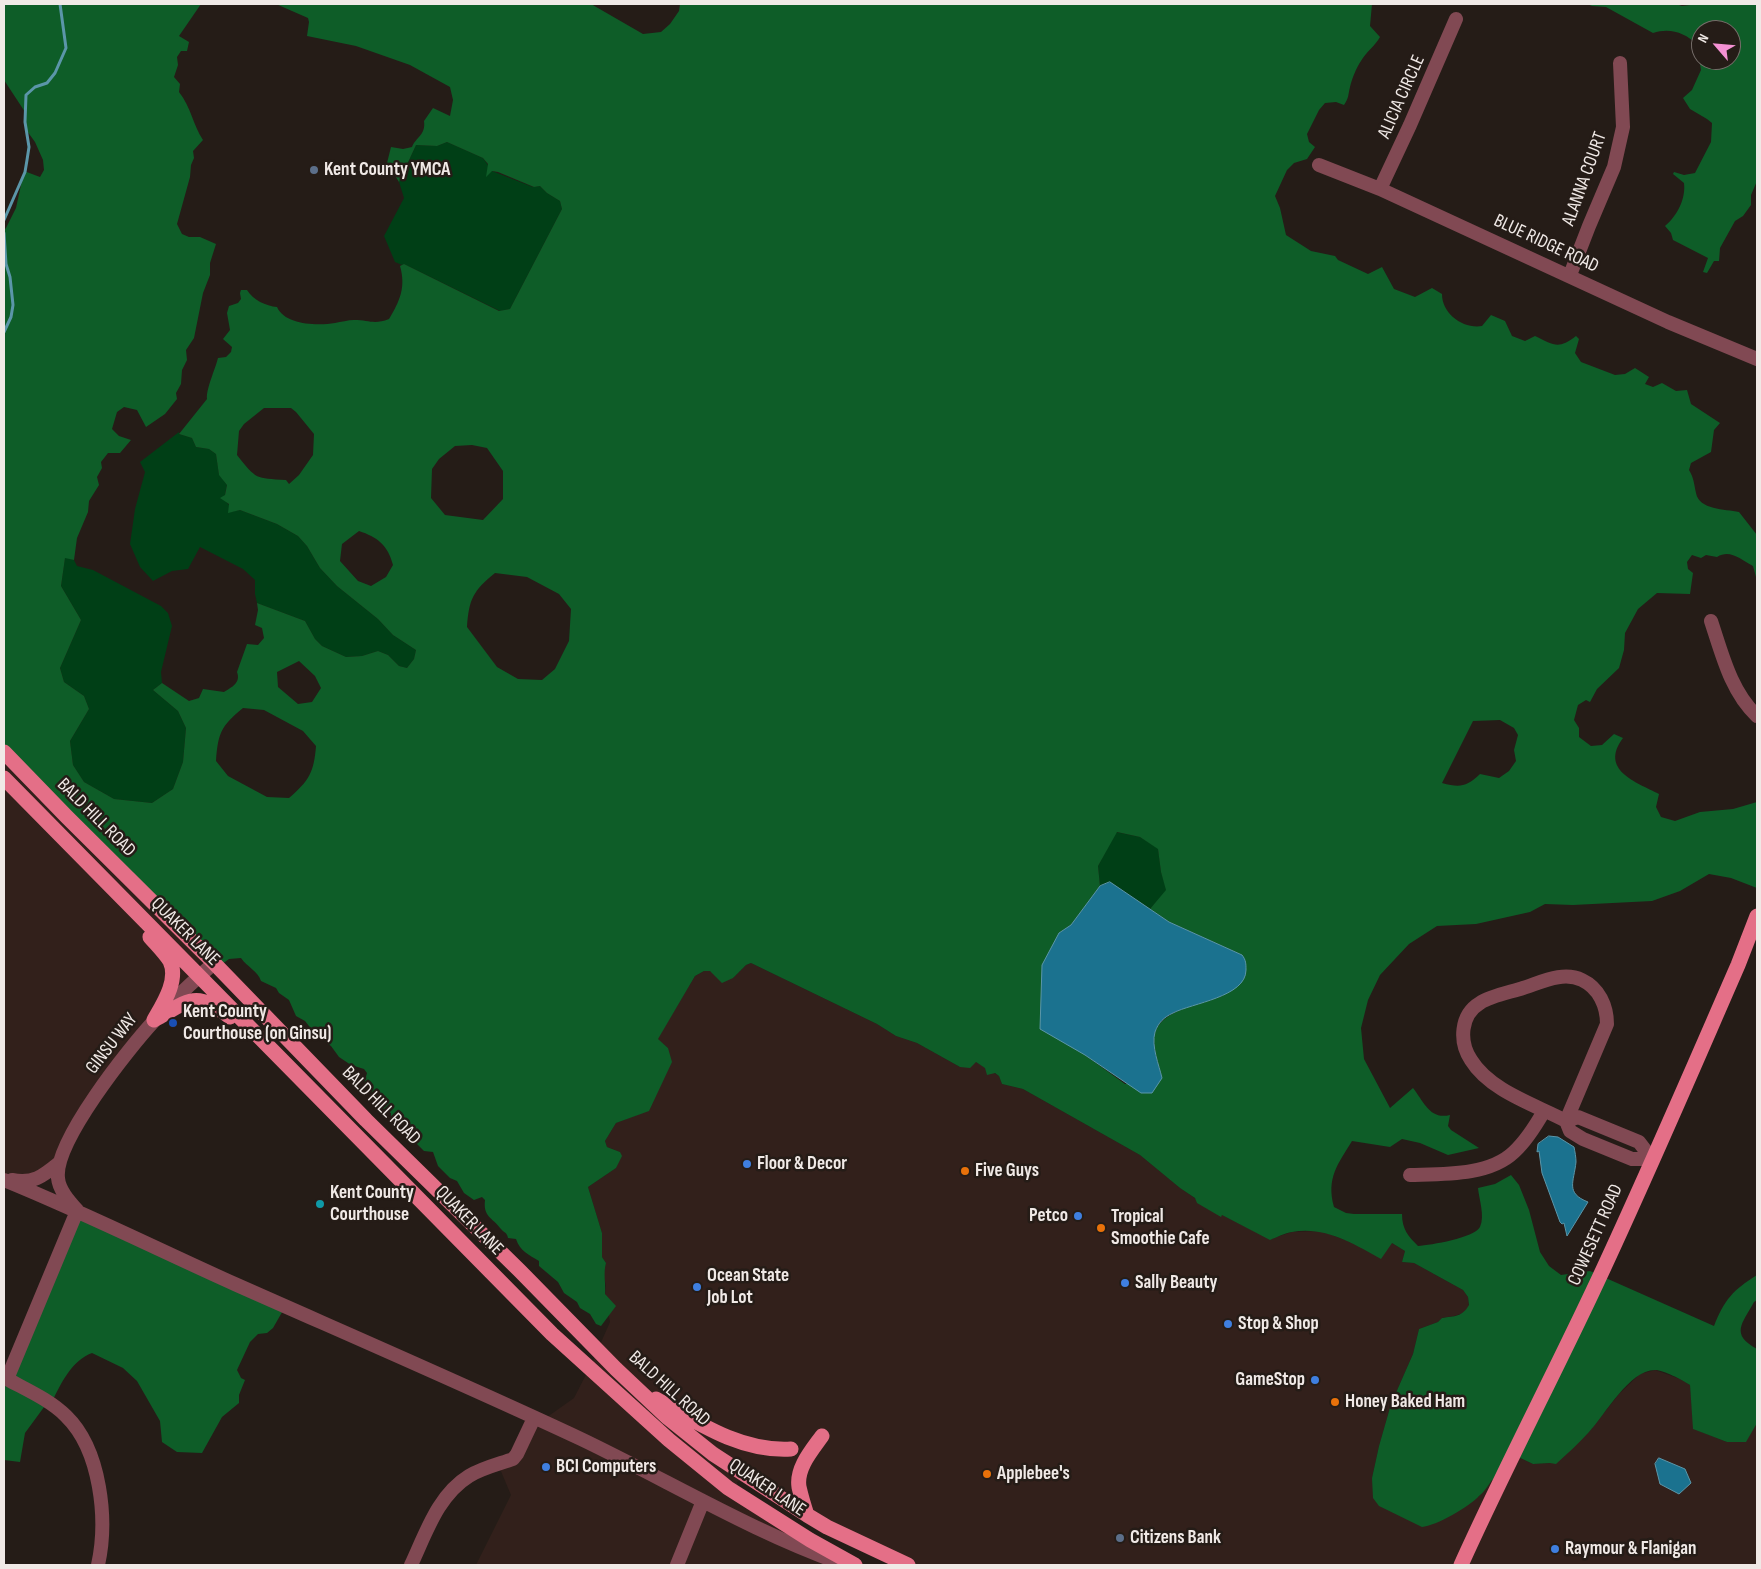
<!DOCTYPE html>
<html>
<head>
<meta charset="utf-8">
<style>
  body { margin:0 }
  #map { position:relative; width:1761px; height:1569px; overflow:hidden; background:#251c17; font-family:"Sofia Sans Condensed",sans-serif }
  canvas { display:block }
  .frame { position:absolute; inset:0; border:5px solid #f0e9e6; pointer-events:none }
  .north { position:absolute; left:1691px; top:20px; width:50px; height:50px; box-sizing:border-box; background:#251c17; border:1px solid #766e6a; border-radius:50%; rotate:297deg; font-size:14px; font-weight:700; line-height:20px; text-align:center; color:#f0e9e6 }
  .north::after { content:''; display:block; margin:auto; width:18px; height:22px; background:#f491d3; clip-path:polygon(50% 0,100% 100%,50% 72%,0 100%) }
</style>
</head>
<body>
<div id="map">
<canvas width="1761" height="1569"></canvas>
<div class="frame"></div>
<div class="north">N</div>
</div>
<script>
const ctx = document.querySelector('canvas').getContext('2d');
ctx.lineJoin = 'round';
function fill(path, color) { ctx.fillStyle = color; ctx.fill(path, 'evenodd'); }
function trace(path, color, width, dash) { ctx.strokeStyle = color; ctx.lineWidth = width; ctx.lineCap = dash ? 'butt' : 'round'; ctx.setLineDash(dash || []); ctx.stroke(path); }
function label(font, color, halo, rows, align = 'center') {
  ctx.font = font + ' "Sofia Sans Condensed",sans-serif'; ctx.lineWidth = 5; ctx.setLineDash([]); ctx.textBaseline = 'middle'; ctx.strokeStyle = halo; ctx.fillStyle = color; for (const [text, x, y, turn = 0] of rows) {
    ctx.save(); ctx.translate(x, y); ctx.rotate((+turn || 0) * Math.PI / 180); ctx.textAlign = isNaN(turn) ? turn : align; if (halo) ctx.strokeText(text, 0, 0); ctx.fillText(text, 0, 0); ctx.restore();
  }
}
const commercial = new Path2D(`
  M4 751 204 956 161 1015H158L55 1166 38 1177 4 1178Z
  M751 963 877 1024 896 1036 917 1043 960 1067 976 1062 999 1076 1002 1084 1023 1089 1140 1155 1180 1188 1221 1216 1222 1215 1270 1239 1292 1232 1321 1231 1345 1240 1392 1243 1405 1251 1402 1262 1414 1263 1463 1290 1468 1297 1469 1306 1464 1313 1454 1316 1442 1318 1438 1322 1419 1329 1413 1354 1391 1404 1379 1446 1372 1478 1478 1497 1514 1455 1533 1464 1550 1463 1589 1432 1619 1394 1640 1374 1655 1370 1680 1379 1690 1385 1694 1429 1727 1442 1757 1423V1565H912L746 1483 739 1481 737 1482 738 1486 862 1565H476L511 1495 500 1469 532 1421 543 1420 574 1398 591 1365 610 1322 605 1294 606 1286 603 1273 606 1263 602 1257V1233L588 1187 616 1168 620 1152 607 1147 605 1141 616 1123 649 1110 668 1048 657 1039 695 976 704 971H710L733 978 746 965Z`);
const green = new Path2D(`
  M447 142 483 158 492 171 533 187 540 186 547 193 560 201 562 209 510 309 500 311 404 264 402 265 395 262 384 236 404 198 399 182 416 145 437 146Z
  M179 432V434L192 438 196 447 209 449 216 454 219 474 227 485 224 499 229 505V512L240 510 277 524 298 536 307 546 320 568 337 586 378 619 393 635 416 650 414 659 407 668 399 666 388 655 378 651 362 656 346 657 322 646 315 639 305 621 257 603 255 594V580L243 569 200 547 188 569 172 571 153 581 140 567 130 544 135 509 145 472 140 462Z
  M65 557 74 560 77 566 93 570 161 606 168 613 172 626 161 672 162 683 153 690 178 711 186 728 183 762 173 789 152 803 114 799 84 782 73 765 70 741 89 709 84 696 64 682 60 668 81 620 61 586Z
  M1116 832 1140 837 1158 848 1161 872 1167 890 1150 909 1110 882 1100 886 1098 866Z`);
const forest = new Path2D(`
  M4 4H201L179 36 189 42 187 51H181L177 57 178 65 174 77 180 84 179 92C191 107 193 125 203 140L193 151 194 158 191 165 190 177 177 224 182 234 189 237H200L216 244 210 263V275L203 293 194 338 186 350 187 360 182 370 181 384 176 393 177 399 165 414 146 427 137 410 124 407 117 412 112 429 119 436 131 440 120 453H108L101 462 102 468 97 477 99 485 89 501 88 512 77 538 74 560 65 558 61 586 81 620 60 668 64 682 84 696 89 709 70 741 73 765 84 782 114 799 152 803 173 789 183 762 186 728 178 711 153 690 162 683 189 701 199 698 203 689 224 692C232 687 241 683 237 672L247 644 258 645 264 638 262 628 255 625 258 610 257 603 305 621 315 639 322 646 346 657 362 656 378 651 388 655 399 666 407 668 414 659 416 650 393 635 378 619 337 586 320 568 307 546 298 536 277 524 240 510 228 513 229 504 220 498 225 495 227 485 219 475 216 454 209 449 196 447 192 438 179 434 207 399C206 389 215 370 218 358L226 357 231 352 232 347 223 339 230 330 227 313 229 306 238 303 241 299 240 293 241 290H247C253 300 266 306 277 307 285 325 317 326 335 323 341 322 348 320 354 320 369 320 374 325 389 319 400 301 406 287 400 266L404 264 499 311 510 309 562 209 560 201 547 193 540 186 534 187 498 172 492 171 486 177 488 164 483 158 447 142 437 146 416 145 399 182 387 163 391 147 403 149 412 147C416 137 426 135 424 121L433 108 450 116 453 100 450 87 410 65 356 46 307 36 309 22 308 18 276 4H591L643 34 661 32 670 24 679 11 680 4H1372L1370 26 1380 37C1375 46 1366 52 1361 61 1356 68 1352 79 1350 87 1348 95 1349 98 1344 105L1336 102 1325 103 1319 110 1307 134 1309 142 1315 147 1307 159 1294 163 1287 170 1275 196 1280 208 1286 235 1311 251 1335 256 1338 260 1368 274 1382 267 1394 289 1415 297 1432 288 1442 294C1442 314 1463 329 1482 326L1491 315 1505 321 1512 336 1525 341 1535 336C1554 345 1558 350 1576 336L1579 339 1575 353 1581 362 1615 375 1625 374 1635 368 1649 377 1645 384 1653 387 1662 383 1676 391 1687 390 1691 404 1720 423 1714 430 1711 452 1691 463 1689 470C1694 478 1694 484 1696 493 1699 510 1725 509 1739 512L1757 535V575L1756 577 1753 566C1740 559 1730 549 1717 557L1706 555 1701 558 1692 555 1687 562 1688 569 1693 573 1690 594 1657 593 1638 609 1625 633 1624 650 1619 668 1597 689 1590 702 1586 700 1578 705 1574 720 1579 728V737L1591 746 1602 745 1614 734 1623 738C1599 770 1636 782 1659 794L1656 807 1661 817 1675 821 1700 812 1733 809 1757 802V888L1731 878 1709 874 1680 891 1652 901 1573 905 1545 904 1530 912 1476 924 1437 926 1409 944 1380 975 1368 1000 1361 1028 1364 1059 1390 1108 1413 1088C1424 1102 1430 1120 1450 1115L1448 1126 1451 1130 1479 1148 1448 1155 1420 1143 1402 1139 1390 1147 1352 1141C1338 1164 1326 1178 1334 1207L1346 1213 1354 1214H1402C1402 1229 1408 1236 1418 1246 1431 1245 1474 1238 1480 1227 1485 1216 1479 1199 1478 1188L1495 1184 1511 1175 1519 1185 1529 1210 1540 1252 1549 1266 1561 1275 1590 1271 1714 1326C1724 1300 1733 1290 1757 1275V1300L1754 1302C1742 1324 1730 1334 1757 1349V1423L1746 1442H1727L1693 1429 1690 1385C1682 1380 1664 1370 1655 1370 1629 1370 1605 1415 1589 1432 1579 1443 1567 1454 1556 1464L1550 1463 1533 1464 1514 1455 1498 1483 1492 1480C1488 1486 1484 1492 1479 1496 1470 1506 1436 1526 1422 1527L1379 1506 1373 1498 1372 1478 1379 1446 1391 1404 1413 1354 1419 1329 1438 1322 1442 1318C1455 1316 1462 1317 1469 1305L1468 1297 1463 1290 1414 1263 1402 1262 1405 1251 1392 1243 1381 1259C1354 1244 1325 1226 1292 1232 1285 1233 1277 1237 1270 1240L1222 1215 1221 1217 1197 1203 1195 1198 1180 1188 1140 1155 1023 1089 1002 1084 999 1076 995 1073 987 1075 985 1068 976 1062 970 1068 960 1067 917 1043 896 1036 877 1024 751 963 746 965 733 978 722 983 710 971H704L695 976 658 1039 668 1048 672 1062 649 1111 616 1123 605 1141 607 1147 620 1152 622 1156 616 1168 588 1187 602 1233V1257L606 1263C603 1274 606 1282 605 1294L616 1306 601 1326 596 1324 590 1314 580 1308 577 1302 564 1293 558 1282 539 1266V1261C529 1255 520 1251 516 1239L508 1238C507 1232 504 1233 501 1229 492 1217 483 1217 485 1200L482 1197 474 1200 464 1193 457 1181 450 1178 438 1166 433 1152 424 1151 408 1135 407 1126 395 1117H391V1113L380 1107 374 1099 375 1096 364 1084 367 1073 364 1069 351 1065 339 1057 331 1046 316 1035 305 1021 296 1016 289 1000 279 993 276 988 261 981C258 971 247 967 241 958L229 959 214 970 4 751V230L6 228 16 208 24 171 40 177 44 170 43 160 35 142 27 131 25 112 4 80ZM264 408H291L296 412 314 434 313 455 299 475 289 484 286 480C255 478 257 480 237 455L239 431 244 424ZM472 445 487 448 503 471V499L483 520 445 515 431 498 432 469 439 459 455 446ZM359 531C377 537 388 545 393 565L386 577 371 586 358 581 340 561 342 544ZM495 573 527 577 559 594 571 609 569 641 555 669 542 680 518 679 497 667 467 627C469 599 473 591 495 573ZM299 661 315 676 321 688 312 702 298 704 278 687 277 672ZM243 708 264 710 303 731 316 746C314 772 309 781 289 798L267 797 228 776 216 761C218 733 221 726 243 708ZM1500 720 1514 728 1518 735 1514 750 1516 761 1509 771 1499 778 1480 774C1466 787 1460 788 1442 783L1473 721ZM1117 832 1140 837 1158 849 1161 872 1166 890 1150 909 1169 922 1242 955 1222 996C1200 1004 1154 1011 1154 1040 1154 1052 1159 1066 1162 1078L1125 1084 1085 1055 1059 933 1071 925 1100 886 1098 866Z
  M1587 4H1676L1682 6 1698 4H1757V181L1751 195V205L1743 216 1735 221 1720 248 1719 261H1714L1707 273 1703 272 1708 258 1673 240 1671 233 1665 226C1677 216 1686 199 1684 183L1673 174 1674 172 1684 175 1695 173 1711 142 1712 123 1707 119 1690 109 1683 98 1692 90 1701 70 1697 44C1685 33 1670 27 1653 33L1606 7 1592 6ZM1701 30H1731V60H1701Z
  M76 1212 285 1307 273 1328 267 1333 258 1334 250 1342 237 1370 241 1378 245 1380 239 1395V1403L222 1417 202 1453 177 1452 162 1442 160 1421 137 1381 123 1368 92 1353C72 1360 60 1385 52 1402L47 1403 25 1433 20 1462 4 1460V1378Z`);
const water = new Path2D(`
  M1110 882 1169 922 1242 955C1246 960 1246 964 1246 970 1246 997 1192 1003 1173 1013 1164 1017 1158 1023 1155 1032 1151 1046 1159 1065 1162 1078L1152 1093H1141L1085 1055 1040 1029 1042 965 1059 933 1071 925 1100 886Z
  M1549 1136 1558 1137 1574 1147C1575 1152 1576 1157 1576 1162 1574 1182 1565 1193 1588 1202L1567 1236 1564 1223 1562 1224 1560 1222 1542 1173 1539 1151 1537 1152 1538 1144Z
  M1659 1458 1685 1469 1691 1483 1679 1494 1660 1484 1655 1464Z`);
const stream = new Path2D(`
  M4 220 25 172 27 160 29 147 25 122 26 95 35 87 47 83 55 73 66 48 60 4
  M4 233 6 264 10 277 13 305 11 317 4 332`);
const minor = new Path2D(`
  M1319 165 1380 189 1668 322 1757 359
  M1380 189 1410 125 1456 19
  M1570 275 1589 226 1614 167 1623 127 1620 63
  M1711 621C1722 654 1731 692 1757 716
  M1566 1121 1607 1024C1607 1006 1599 988 1582 980 1563 971 1542 982 1523 988 1511 992 1490 996 1480 1003 1460 1015 1459 1042 1471 1060 1490 1091 1536 1105 1566 1121L1570 1131 1583 1139 1632 1159H1652
  M1566 1121 1578 1117 1639 1142 1652 1159
  M1410 1175C1443 1174 1489 1176 1514 1152 1527 1140 1536 1125 1544 1111
  M4 1180C83 1212 159 1250 237 1285 352 1336 468 1386 581 1439 669 1481 754 1533 846 1565
  M12 1180C34 1184 43 1176 59 1163
  M77 1210C69 1201 59 1190 58 1178 54 1142 129 1048 154 1021 172 1000 194 981 214 963
  M4 1379H7C27 1390 50 1400 66 1416 101 1450 108 1520 98 1565
  M7 1379 77 1211
  M411 1565C426 1533 438 1495 469 1476 482 1468 499 1464 513 1459L517 1454 534 1418
  M677 1565 703 1501`);
const major = new Path2D(`
  M4 752 67 817 214 963 366 1120 520 1271 616 1369 668 1418 713 1454 807 1515 827 1527 908 1565
  M4 778 552 1334 669 1440 728 1488 810 1540 855 1565
  M150 937C156 944 165 953 170 961 179 980 163 1004 154 1020
  M154 1020C190 1000 195 990 230 1017
  M656 1399C698 1423 741 1452 791 1449
  M807 1515C804 1506 801 1496 799 1487 796 1468 812 1450 822 1436
  M1461 1565C1502 1474 1549 1384 1592 1293 1643 1185 1690 1075 1738 965L1757 916`);
const markers = [
  [314,170,5,"#5c6f8a"],
  [173,1023,5,"#1a4fb4"],
  [747,1164,5,"#3f7fe0"],
  [965,1171,5,"#e8710a"],
  [320,1204,5,"#0f9aa8"],
  [1078,1216,5,"#3f7fe0"],
  [1101,1228,5,"#e8710a"],
  [1125,1283,5,"#3f7fe0"],
  [697,1287,5,"#3f7fe0"],
  [1228,1324,5,"#3f7fe0"],
  [1315,1380,5,"#3f7fe0"],
  [1335,1402,5,"#e8710a"],
  [546,1467,5,"#3f7fe0"],
  [987,1474,5,"#e8710a"],
  [1120,1538,5,"#5c6f8a"],
  [1555,1549,5,"#3f7fe0"]
];
const streetNames = [
  ["ALICIA CIRCLE",1402,97,-66],
  ["ALANNA COURT",1585,179,-70],
  ["BLUE RIDGE ROAD",1546,244,25],
  ["BALD HILL ROAD",96,818,45],
  ["QUAKER LANE",185,932,45],
  ["GINSU WAY",112,1044,-52],
  ["BALD HILL ROAD",381,1106,45],
  ["QUAKER LANE",469,1221,46],
  ["COWESETT ROAD",1596,1235,-66],
  ["BALD HILL ROAD",669,1389,42],
  ["QUAKER LANE",767,1488,34]
];
const poiNames = [
  ["Kent County YMCA",324,170],
  ["Kent County",183,1012],
  ["Courthouse (on Ginsu)",183,1034],
  ["Floor & Decor",757,1164],
  ["Five Guys",975,1171],
  ["Kent County",330,1193],
  ["Courthouse",330,1215],
  ["Petco",1068,1216,"right"],
  ["Tropical",1111,1217],
  ["Smoothie Cafe",1111,1239],
  ["Ocean State",707,1276],
  ["Job Lot",707,1298],
  ["Sally Beauty",1135,1283],
  ["Stop & Shop",1238,1324],
  ["GameStop",1305,1380,"right"],
  ["Honey Baked Ham",1345,1402],
  ["BCI Computers",556,1467],
  ["Applebee's",997,1474],
  ["Citizens Bank",1130,1538],
  ["Raymour & Flanigan",1565,1549]
];
fill(commercial, '#32201b');
fill(green, '#003f16');
fill(forest, '#0e5d28');
fill(water, '#1b728f');
trace(water, '#5b96a9', 1);
trace(stream, '#5b96a9', 3);
trace(minor, '#814953', 14);
trace(major, '#e46f87', 15);
for (const [x, y, r, color] of markers) { const dot = new Path2D(); dot.arc(x, y, r, 0, 2 * Math.PI); ctx.fillStyle = color; ctx.fill(dot); trace(dot, '#251c17', 2); }
label('19px', '#f0e9e6', '#251c17', streetNames);
label('bold 19px', '#f0e9e6', '#251c17', poiNames, 'left');
</script>
</body>
</html>
